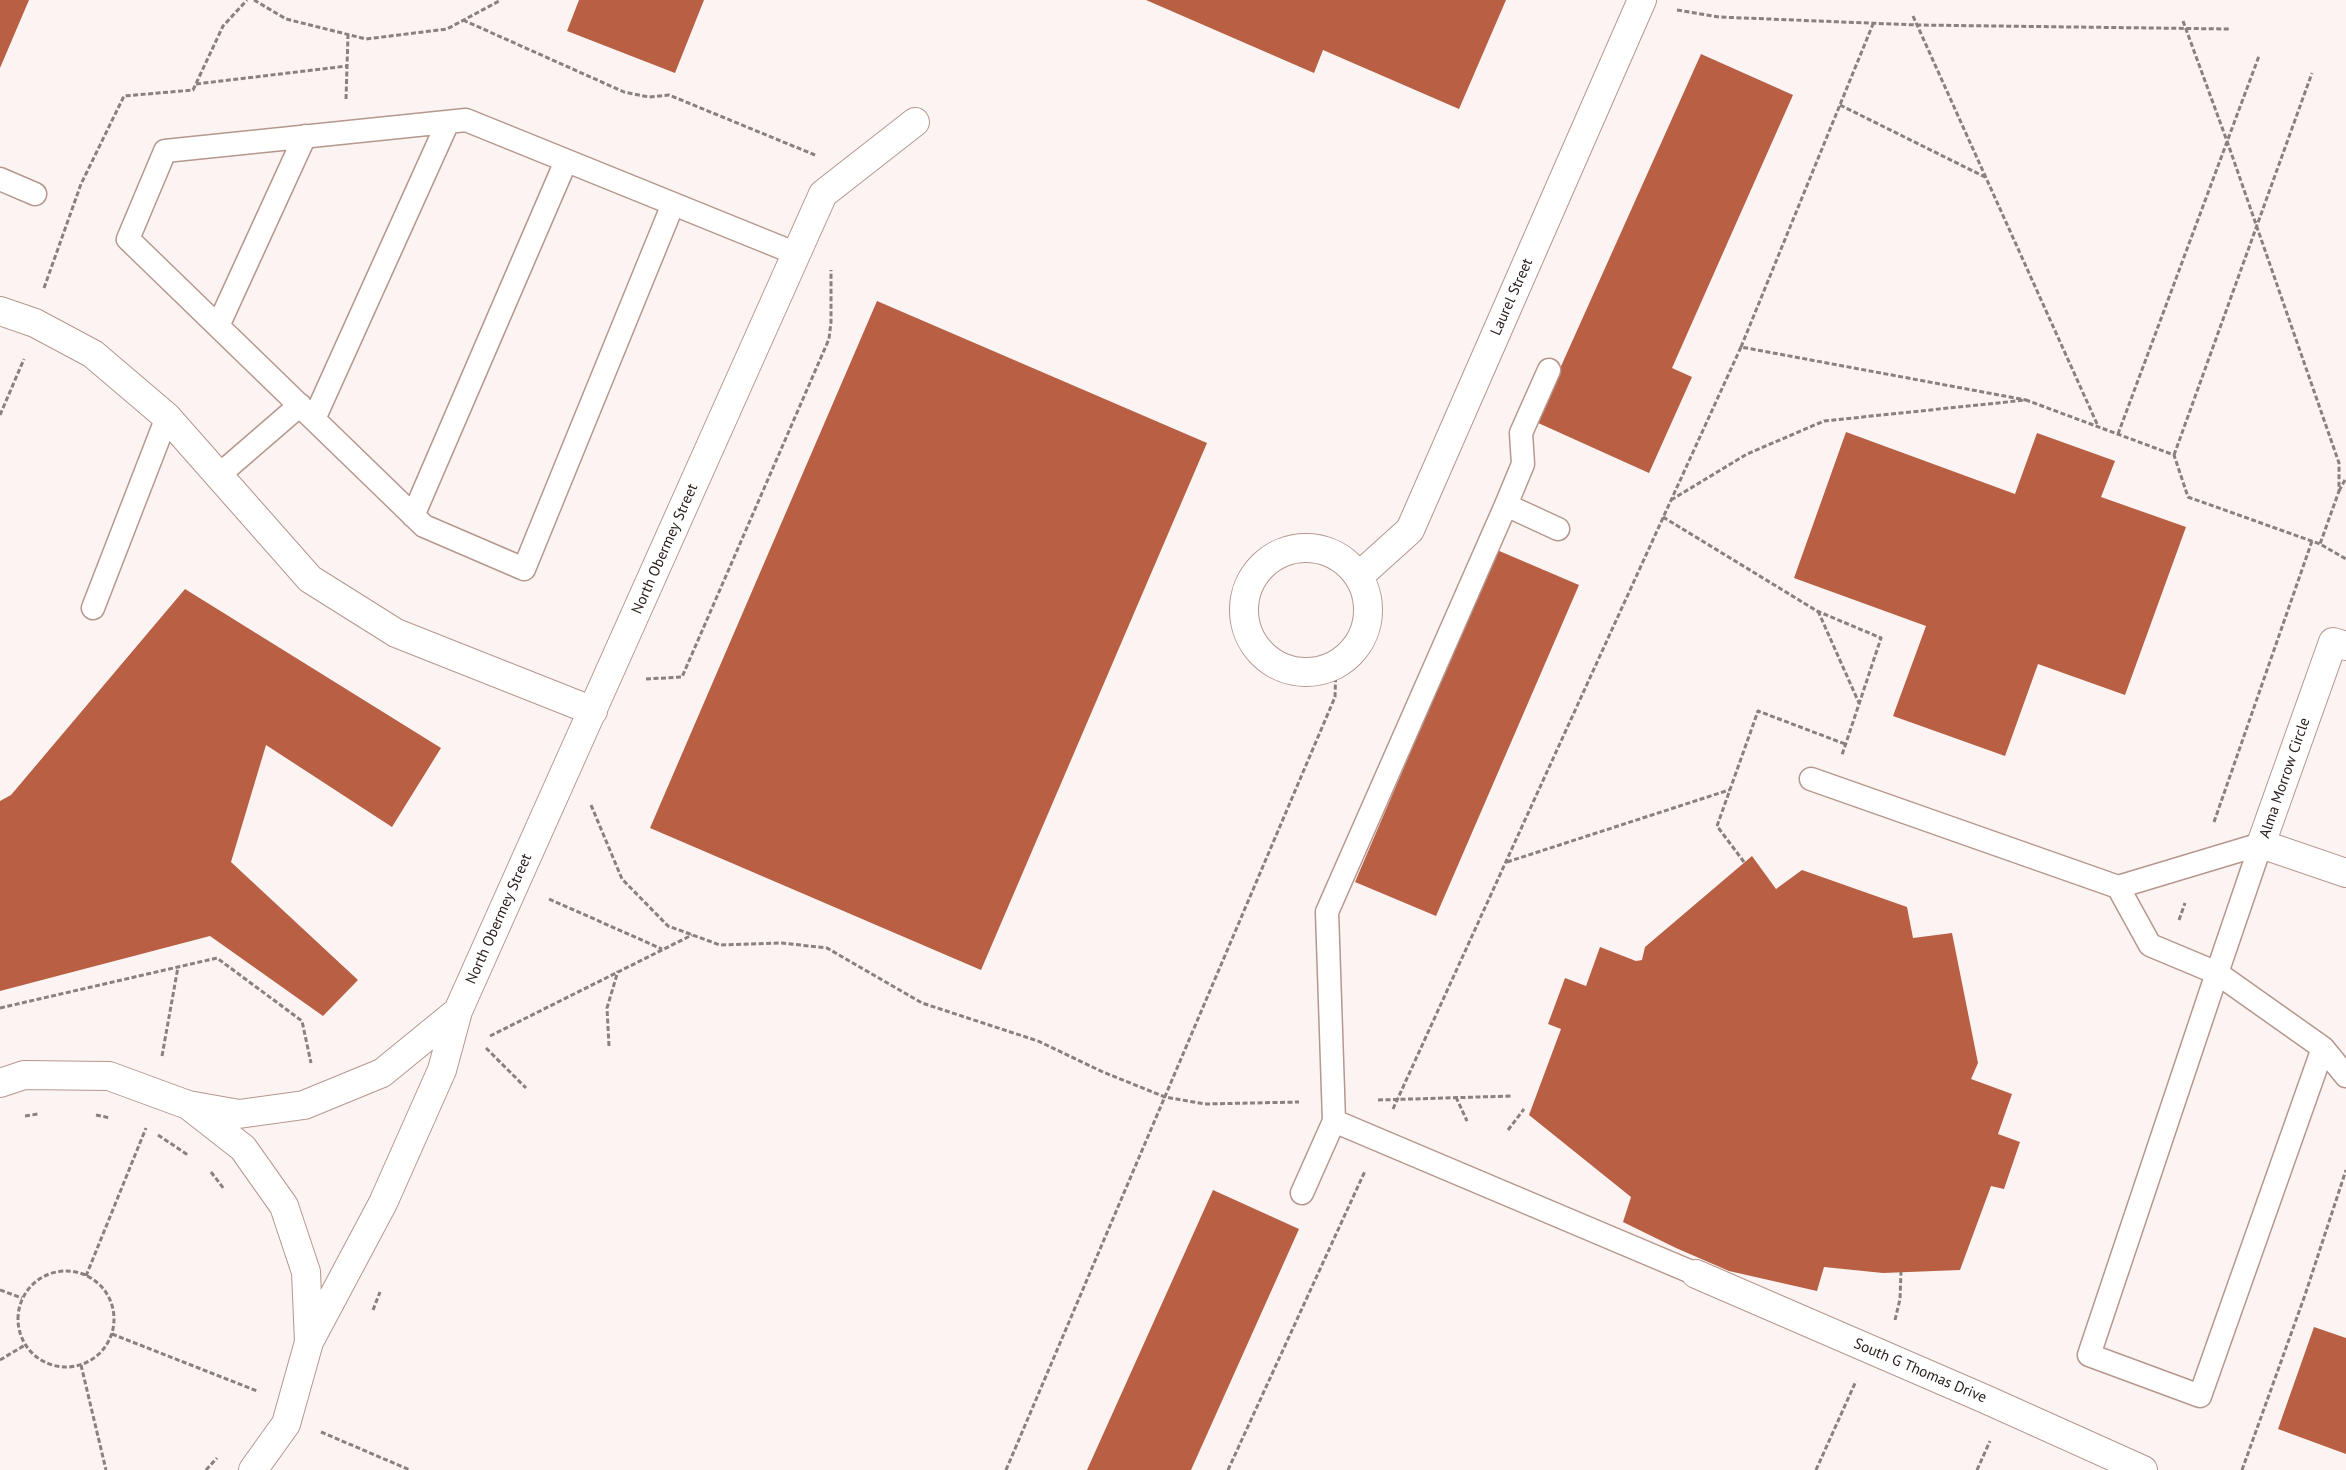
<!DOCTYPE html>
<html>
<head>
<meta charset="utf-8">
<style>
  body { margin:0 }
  canvas { display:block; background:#fbf4f2 }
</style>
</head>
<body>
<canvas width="2346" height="1470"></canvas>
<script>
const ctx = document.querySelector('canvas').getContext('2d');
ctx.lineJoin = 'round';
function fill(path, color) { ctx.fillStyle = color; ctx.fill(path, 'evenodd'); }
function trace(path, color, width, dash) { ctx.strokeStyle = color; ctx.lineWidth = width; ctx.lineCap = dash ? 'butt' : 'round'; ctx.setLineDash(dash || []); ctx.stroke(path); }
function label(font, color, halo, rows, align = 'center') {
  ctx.font = font + ' "PT Sans",sans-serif'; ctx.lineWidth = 4; ctx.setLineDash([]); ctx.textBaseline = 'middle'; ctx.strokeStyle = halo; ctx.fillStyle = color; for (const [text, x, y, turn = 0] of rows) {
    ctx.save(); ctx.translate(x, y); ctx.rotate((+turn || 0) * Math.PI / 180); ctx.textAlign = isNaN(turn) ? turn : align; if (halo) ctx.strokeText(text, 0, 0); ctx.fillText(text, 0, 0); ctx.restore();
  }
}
const building = new Path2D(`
  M0 0H29L0 68Z
  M579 0H704L675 73 567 31Z
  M1146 0H1506L1459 109 1323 50 1314 73Z
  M1701 54 1793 95 1672 368 1692 377 1649 473 1536 422Z
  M877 301 1207 443 981 970 650 828Z
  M1846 432 2015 494 2037 433 2115 461 2101 497 2186 527 2125 695 2038 664 2005 756 1893 716 1926 626 1794 578Z
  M1497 550 1579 585 1436 916 1355 882Z
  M185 589 441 748 392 827 266 745 231 862 358 980 323 1016 210 936 0 991V801L11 795Z
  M1752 856 1776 889 1802 870 1907 907 1913 938 1952 933 1978 1063 1971 1079 2012 1094 1998 1134 2020 1142 2004 1189 1991 1186 1960 1270 1883 1273 1824 1267 1817 1291 1729 1271 1676 1248 1623 1222 1631 1197 1529 1115 1561 1029 1548 1024 1565 978 1586 986 1600 947 1636 961 1642 960 1645 947Z
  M1213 1190 1299 1229 1191 1470H1087Z
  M2314 1327 2346 1338V1454L2278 1429Z`);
const path = new Path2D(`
  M254 0 286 19 366 39 447 29 501 0
  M1677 10 1719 17 1917 25 2230 29
  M1913 16 2098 426
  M463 20 624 92 649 97 669 95 815 155
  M2183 21 2227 141 2339 463V491L2320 544
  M196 84 347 66
  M346 99 348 35
  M1840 105 1985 177
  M44 288 81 184 124 96 193 90 223 26 247 0
  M1741 347 1873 24
  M0 415 24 359
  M2118 434 2259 56
  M2174 455 2312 73
  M2339 491 2346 478
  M1671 500 1747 454 1824 421 2026 400 2174 455 2188 497 2320 544 2346 559
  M1663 517 1817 611 1881 638 1842 755
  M1818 611 1859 703
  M646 679 682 677 829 339 831 322V270
  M591 805 622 879 668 926 720 945 782 943 827 948 922 1003 1038 1041 1103 1072 1165 1097 1205 1104 1299 1102
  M2214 822 2312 541
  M1507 862 1729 790
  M1744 862 1717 826 1758 711 1845 744
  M549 899 662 949
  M2179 920 2185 903
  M0 1008 217 958 302 1021 311 1063
  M490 1036 692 935
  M609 1046 607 1008 618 971
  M486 1048 526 1088
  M162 1056 178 967
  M1456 1097 1467 1121
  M1378 1100 1512 1096
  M1393 1109 1741 347 2026 400
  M96 1115 110 1118
  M25 1116 38 1114
  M1508 1130 1524 1109
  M158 1135 188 1155
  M211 1172 224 1189
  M18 1319a48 48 0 1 1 96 0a48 48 0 1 1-96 0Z
  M86 1276 146 1128
  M0 1290 22 1298
  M373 1310 380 1292
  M1895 1320 1900 1299 1901 1272
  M112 1334 257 1391
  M0 1360 25 1345
  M81 1365 106 1470
  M321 1432 410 1470
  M206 1470 217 1458
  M1006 1470 1335 697 1336 665
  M1228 1470 1365 1171
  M1816 1470 1856 1381
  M1977 1470 1990 1441
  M2242 1470 2305 1295 2346 1170`);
const service = new Path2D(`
  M0 179 35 194
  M673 204 524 569 424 526 128 239 165 151 466 120 797 254
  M218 326 305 136
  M314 419 448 122
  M219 475 300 405
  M1506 505 1558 529
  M413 516 566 161
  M93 608 167 417
  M1811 779 2118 887 2261 844
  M2118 887 2150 945 2217 973 2261 844
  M2217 973 2323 1048 2200 1396 2089 1355Z
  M2323 1048 2346 1076
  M1334 1121 1327 912 1506 505 1523 464 1521 433 1549 370
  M1302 1193 1334 1121 1696 1274`);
const minor = new Path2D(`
  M0 311 35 323 93 354 167 417 310 579 396 633 593 711
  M1244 610a62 62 0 1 1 124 0a62 62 0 1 1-124 0Z
  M1359 576 1410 530 1642 0
  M2346 646 2333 642 2261 844 2346 873
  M458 1011 823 194 915 122
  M0 1083 24 1075 109 1076 188 1105 243 1148 284 1206 306 1272 309 1342 286 1424 253 1470
  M188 1105 239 1114 304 1105 382 1073 458 1011 442 1070 383 1203 309 1342
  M1696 1274 1985 1399 2143 1470`);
const streetNames = [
  ["Laurel Street",1512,297,-66],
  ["North Obermey Street",665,549,-66],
  ["Alma Morrow Circle",2285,778,-71],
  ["North Obermey Street",499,919,-66],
  ["South G Thomas Drive",1920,1371,23]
];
fill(building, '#b85f44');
trace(service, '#b6978e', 25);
trace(minor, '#b6978e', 30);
trace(path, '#8a807d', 3, [5, 2.5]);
trace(service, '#fff', 22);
trace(minor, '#fff', 28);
label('15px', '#2c201c', '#fff', streetNames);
</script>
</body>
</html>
